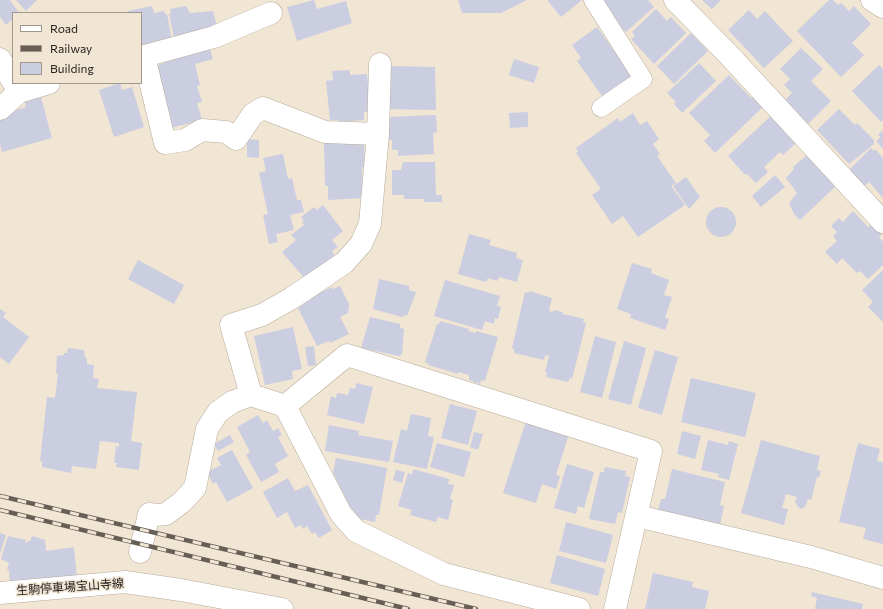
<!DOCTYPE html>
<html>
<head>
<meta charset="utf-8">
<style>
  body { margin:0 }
  #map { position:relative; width:883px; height:609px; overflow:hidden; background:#f1e5d4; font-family:Commissioner,sans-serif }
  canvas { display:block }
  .legend { position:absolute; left:12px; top:12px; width:130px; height:72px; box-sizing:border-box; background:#f1e5d4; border:1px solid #a1978b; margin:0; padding:5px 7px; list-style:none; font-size:12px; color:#28231d }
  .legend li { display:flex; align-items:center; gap:8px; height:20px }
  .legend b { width:20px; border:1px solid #a1978b }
</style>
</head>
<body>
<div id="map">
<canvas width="883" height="609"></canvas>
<ul class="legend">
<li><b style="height:5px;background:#fff"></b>Road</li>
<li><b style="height:5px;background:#675f56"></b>Railway</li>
<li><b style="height:11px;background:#cbcde0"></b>Building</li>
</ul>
</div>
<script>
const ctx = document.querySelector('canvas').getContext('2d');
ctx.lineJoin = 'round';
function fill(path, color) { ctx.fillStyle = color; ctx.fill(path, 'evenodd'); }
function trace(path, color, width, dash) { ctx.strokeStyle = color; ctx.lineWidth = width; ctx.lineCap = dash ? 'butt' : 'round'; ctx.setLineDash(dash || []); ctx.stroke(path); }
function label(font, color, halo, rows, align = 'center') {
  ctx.font = font + ' Commissioner,"Noto Sans JP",sans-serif'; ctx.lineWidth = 3; ctx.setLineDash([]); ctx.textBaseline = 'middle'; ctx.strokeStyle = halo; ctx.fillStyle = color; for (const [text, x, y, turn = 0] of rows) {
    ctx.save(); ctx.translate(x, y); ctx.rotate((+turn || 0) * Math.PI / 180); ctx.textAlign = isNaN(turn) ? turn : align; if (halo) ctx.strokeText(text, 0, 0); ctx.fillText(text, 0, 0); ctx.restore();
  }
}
const building = new Path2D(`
  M0 0H10L19 13H13V19L6 25 0 17Z
  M16 0H37L26 11Z
  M314 0 317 9 346 1 352 23 297 41 287 7Z
  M458 0H527L501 13H462Z
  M547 0H582L561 17Z
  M602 0H648L654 7 626 32 623 29 620 32Z
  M702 0H721L712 9Z
  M829 0H833L838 5 841 3 849 11 854 6 871 24 852 43 864 55 841 77 797 31Z
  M152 6 154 13 164 11 165 14H167L172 40 141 50V13H128V11Z
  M186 6 190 13 213 11 217 27 174 38 169 14H171L170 9Z
  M656 9 667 21 671 17 686 33 654 64 631 39 635 36 632 32Z
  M749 10 757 19 765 11 793 41 764 68 728 30Z
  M597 27 624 65 636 78 621 89 618 85 602 96 577 61 581 58 572 45Z
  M691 33 708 51 674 84 657 66Z
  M209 46 213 59 195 64 200 85 197 86 202 102 197 103 202 120 167 129 151 67 164 63 162 58Z
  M801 48 823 69 811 81 831 101 805 127 794 115 797 112 785 100 792 93 784 85 790 79 780 69Z
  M514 59 539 67 534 83 509 75Z
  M699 63 716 81 682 113 674 104 676 102 667 93Z
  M879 65 883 69V120L881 122 852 91Z
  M389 66 435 67 436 110 387 109Z
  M350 70V75L367 74 371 112H364V120L339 122 338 120H330L326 81 333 80 332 71Z
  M729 75 751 98 755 95 765 105 715 153 704 141 710 135 689 113Z
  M120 83 122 90 132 87 144 127 114 137 99 90Z
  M39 90 52 138 2 152 0 144V114L26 107 23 95Z
  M839 109 855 125 857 123 874 140V144L849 164 817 130Z
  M528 112V127L510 128 509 113Z
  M633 113 640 125 647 121 659 139 653 144 660 154 657 156 676 183 671 186 685 205 638 237 623 216 612 224 592 195 601 189 576 153 578 151 576 148 618 118 620 122Z
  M773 114 798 141 783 155 780 152 764 167 768 172 756 183 747 174 745 175 728 156Z
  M436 115 437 132 433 133 434 154 398 156V150H392V140H389L388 117Z
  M883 130V149L876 141 881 137 878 135Z
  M247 139 259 140V158L247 157Z
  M364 141 365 167H362L363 198 328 200V186H325L324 142Z
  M871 148 873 151 875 149 883 158V198L869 182 863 187 849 170Z
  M283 154 288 179 292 178 297 200H301L304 212 290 215 294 230 276 234 278 242 269 244 263 215 268 214 259 173 266 171 263 158Z
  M807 155 836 186 800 220 794 214 789 203 797 193 786 178 794 169 793 167Z
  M403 162H435L436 195H442V202H424V199H404V195H392V170H401Z
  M775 175 785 187 761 207 752 196Z
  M686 177 700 197 689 209 673 186Z
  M323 205 343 231 332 240 338 247 332 251 335 255 305 279 282 252 296 240 291 235 304 225 302 222 304 221 301 217 314 207 317 210Z
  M706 222a15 15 0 1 1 30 0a15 15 0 1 1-30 0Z
  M853 211 868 227 872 224 882 234 879 237 883 242V265L868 279 860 271 857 273 842 258 837 264 825 252 837 241 833 236 837 232 831 226 839 218 843 222Z
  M469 234 491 240 489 245 517 253 516 258 523 260 517 282 499 277 497 281 488 278 486 282 458 274Z
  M138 260 184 285 174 304 128 279Z
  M632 263 652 269 651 273 669 280 664 295 672 297 665 318 669 319 665 330 630 318 631 314 617 309Z
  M883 270V322L868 307 873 302 862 290Z
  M379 279 409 286V290L416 292 407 316 404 315 402 317 373 309Z
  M445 280 500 296 497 306 501 307 498 319 495 318 494 324 485 321 482 330 434 316Z
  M340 286 349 304 348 313 340 317 349 334 330 343 329 341 317 346 296 304 332 287 333 289Z
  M529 291 552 298 549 311 553 312V310L563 312V314L584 319 583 323H586L572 379 570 378 568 382 546 377 547 373 545 372 549 356 545 355 544 360 514 353V349L512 348 525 292 529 293Z
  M0 309 6 313 3 317 29 337 9 364 0 357Z
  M370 317 400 324V328L404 329 402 354 399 356 361 348Z
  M440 321 469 329 468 331 476 333V331L498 337 485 381 481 380 480 384 469 380V375L458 372V374L428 365 429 364 425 362 437 324H439Z
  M293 327 302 369 292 371 293 379 265 385 254 336Z
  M595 336 616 342 602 398 580 392Z
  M624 341 646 348 631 405 608 399Z
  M314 346 316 365 308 366 305 347Z
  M68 348 84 350 85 358H87V364L94 365 93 378 99 379 97 388 137 392 131 441 142 443 139 470 116 467 117 463H114L116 446 119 447V443L100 441 96 469 72 466 71 473 42 467V461H40L47 397 55 398 58 374 56 373 57 356 64 355V353H67Z
  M655 350 678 357 662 415 638 408Z
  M691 378 756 393 745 437 681 422Z
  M356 383 373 387 364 424 327 415 331 396 336 398 337 393 348 395 350 388 355 389Z
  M450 404 477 411 468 445 441 438Z
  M411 414 431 418 428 436 434 437 427 469 393 462 401 429 407 431Z
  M258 415 263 423 267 420 273 431 278 428 282 435 278 437 288 456 275 464 279 472 261 482 246 455 250 452 237 427Z
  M526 421 569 434 556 475 560 476 556 489 542 484 536 503 503 493Z
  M329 425 359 431 358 435 393 441 389 462 325 451Z
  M682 431 701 436 695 459 677 454Z
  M474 432 483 434 478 450 470 447Z
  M230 435 234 442 218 451 214 444Z
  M708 440 728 445 729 441 738 444 729 480 718 477 719 474 701 470Z
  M761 440 820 456 817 470 821 471 819 478 817 477 811 500 808 499 805 507 800 509 795 502 797 497 786 494 782 508 788 509 784 525 741 513Z
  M437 443 471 452 464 477 430 467Z
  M858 443 880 449 877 461 883 462V544L863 539 866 528 839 522Z
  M232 450 253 488 227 502 216 482 213 484 207 472 221 465 217 458Z
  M336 458 387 468 379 515H376L375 522 355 518 333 472Z
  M567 464 594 472 584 508 578 506 576 514 554 508Z
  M605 467 626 471 625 476 630 477 622 513 618 512 615 524 589 519 600 472H604Z
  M413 469 449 479 448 484 454 485 450 499 453 500 448 520 438 517 436 522 410 515 412 510 398 506 408 473 412 474Z
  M672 469 725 482 720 505 724 506 720 525 658 510 661 499H665Z
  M396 470 405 472 402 483 393 480Z
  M288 478 295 491 308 485 332 530 319 538 315 532 312 534 307 526 303 529 301 525 295 528 287 512 277 518 263 492Z
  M566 522 613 535 606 563 559 551Z
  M0 533 6 535 0 554Z
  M8 536 26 540 25 543 30 541 32 536 45 540 46 551 74 547 77 579 10 586 9 570H7L9 563 1 559Z
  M557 555 605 569 598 596 550 583Z
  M653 573 693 582 692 587 709 591 705 609H645Z
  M812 592 863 604 862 609H815L817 598 811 596Z`);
const service = new Path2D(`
  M593 0 643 79 601 108`);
const pedestrian = new Path2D(`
  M285 406 251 395 231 325 262 315 292 298 344 263 361 244 370 224 378 134 380 64
  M140 552 149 514 156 515 166 514 182 502 195 488 207 429 218 412 232 402 251 395`);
const minor = new Path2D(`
  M675 0 728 54 883 222
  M872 0 883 7
  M144 56 165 143 185 140 202 130 226 132 236 139 253 114 263 108 325 132 378 134
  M141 57 214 37 271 13
  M0 59 13 82
  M0 109 19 92 49 83
  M637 516 811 557 883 578
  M579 609 444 574 356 531 341 514 285 406 347 355 651 451 615 609`);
const secondary = new Path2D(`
  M0 593 125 582 181 590 282 609`);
const rail = new Path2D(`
  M0 496 476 609
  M0 510 408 609`);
const streetNames = [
  ["生駒停車場宝山寺線",70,587,-4]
];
fill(building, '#cbcde0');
trace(service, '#b7ab9b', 19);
trace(pedestrian, '#b7ab9b', 23);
trace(minor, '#b7ab9b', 23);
trace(secondary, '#b7ab9b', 23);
trace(service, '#fff', 18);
trace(pedestrian, '#fff', 22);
trace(minor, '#fff', 22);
trace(secondary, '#fff', 22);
trace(rail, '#675f56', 4.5);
trace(rail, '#f1e5d4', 3, [9]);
label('12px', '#28231d', '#f1e5d4', streetNames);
</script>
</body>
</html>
